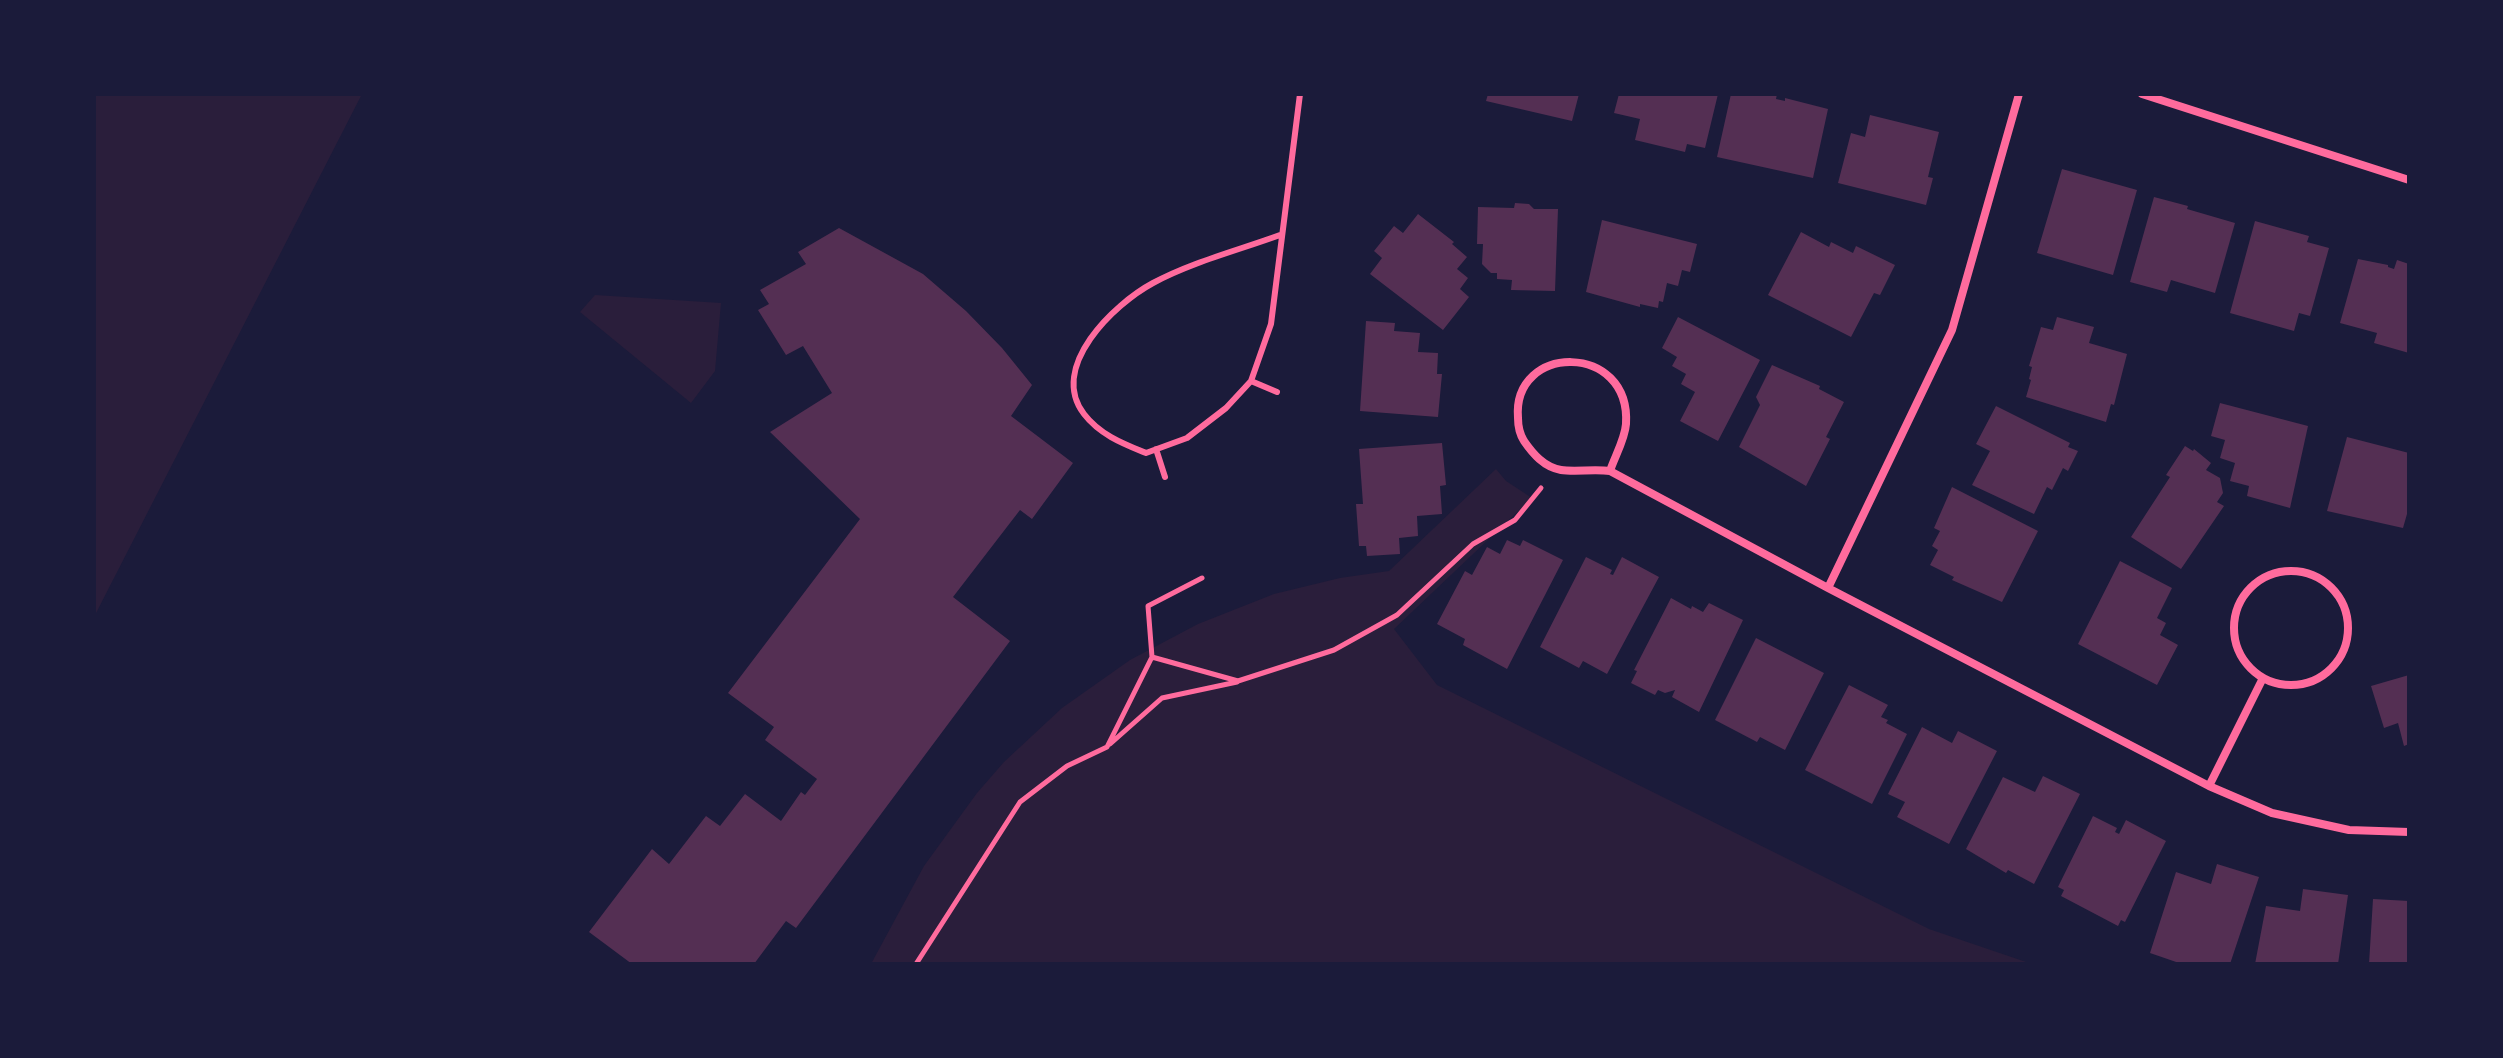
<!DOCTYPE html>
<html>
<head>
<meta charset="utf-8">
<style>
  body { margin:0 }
  #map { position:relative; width:2503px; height:1058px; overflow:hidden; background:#1b1b3a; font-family:Manrope,sans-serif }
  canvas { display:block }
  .frame { position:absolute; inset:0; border:96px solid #1b1b3a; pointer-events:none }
</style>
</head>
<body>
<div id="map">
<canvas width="2503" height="1058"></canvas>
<div class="frame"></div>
</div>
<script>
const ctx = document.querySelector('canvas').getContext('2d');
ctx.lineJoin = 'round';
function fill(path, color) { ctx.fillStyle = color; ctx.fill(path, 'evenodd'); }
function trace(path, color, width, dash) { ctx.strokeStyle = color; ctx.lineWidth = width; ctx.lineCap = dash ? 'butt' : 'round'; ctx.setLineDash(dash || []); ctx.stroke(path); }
const green = new Path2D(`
  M94 94H362L94 617Z
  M595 295 721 303 715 371 691 403 580 312Z
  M1496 469 1506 481 1532 498 1394 629 1437 685 1929 929 2032 964H871L924 866 977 793 1004 762 1062 708 1130 660 1198 624 1274 594 1340 578 1389 571Z`);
const building = new Path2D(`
  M1488 94H1579L1572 121 1486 101Z
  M1619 94H1718L1705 148 1687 144 1685 152 1635 140 1640 119 1614 113Z
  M1731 94H1777L1776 99 1785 101V98L1828 109 1813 178 1717 157Z
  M1870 115 1939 132 1928 177 1933 178 1926 205 1838 183 1851 133 1865 137Z
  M2062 169 2137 190 2113 275 2037 253Z
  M2154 197 2188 206 2187 209 2235 223 2215 293 2171 280 2167 292 2130 282Z
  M1515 203 1529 204 1534 209H1558L1555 291 1511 290 1512 280 1497 279V273H1491L1482 264 1483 244H1477L1478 207 1514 208Z
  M1418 214 1454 242 1452 244 1467 257 1457 269 1468 278 1460 289 1469 297 1443 330 1370 274 1382 258 1374 251 1394 226 1403 233Z
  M1602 220 1697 244 1690 272 1682 270 1678 286 1667 283 1663 302 1659 301 1658 308 1640 304V307L1586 292Z
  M2255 221 2309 236 2307 242 2329 248 2310 316 2299 313 2294 331 2230 313Z
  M839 228 923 274 966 311 1002 348 1032 385 1011 416 1073 463 1032 519 1020 510 953 597 1010 641 796 928 786 921 754 964H632L589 932 652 849 669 864 706 816 720 826 745 794 781 821 801 792 805 795 817 779 765 740 774 727 728 693 860 519 770 432 832 393 803 346 786 355 758 310 769 304 760 290 806 264 798 252Z
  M1801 232 1829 247 1831 242 1853 253 1856 246 1895 265 1880 295 1874 293 1851 337 1768 295Z
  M2358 259 2388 265V267L2394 269 2397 260 2409 264V353L2374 343 2377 333 2340 323Z
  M1678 317 1760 360 1718 441 1680 421 1695 392 1681 384 1686 374 1672 366 1677 357 1662 348Z
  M2057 317 2094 327 2089 343 2127 354 2114 405 2111 404 2106 422 2026 397 2031 380 2029 379 2032 367 2029 366 2041 327 2053 330Z
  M1366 321 1395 323 1394 331 1420 333 1418 352 1438 353 1437 374H1442L1438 417 1360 411Z
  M1772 365 1820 386 1819 389 1844 402 1826 437 1830 439 1806 486 1739 447 1760 405 1756 397Z
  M2220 403 2308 426 2290 508 2247 496 2249 486 2230 481 2235 463 2220 458 2225 440 2211 436Z
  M1996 406 2070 443 2068 447 2078 451 2068 471 2063 468 2052 490 2047 487 2034 514 1972 485 1990 451 1976 444Z
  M2347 437 2409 453V507L2403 528 2327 511Z
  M1442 443 1446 485 1440 486 1442 514 1417 516 1418 536 1399 538 1400 554 1367 556 1366 546H1359L1356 504H1363L1359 449Z
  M2185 446 2193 451 2194 449 2211 463 2206 470 2220 478 2223 493 2217 502 2224 506 2181 569 2131 537 2170 477 2166 475Z
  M1952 487 2038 531 2002 602 1952 580 1954 577 1930 565 1938 550 1932 546 1940 531 1934 528Z
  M1507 540 1520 546 1523 540 1563 560 1507 669 1463 645 1465 639 1437 624 1465 571 1472 575 1487 547 1500 554Z
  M1586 557 1612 570 1610 574 1613 575 1622 557 1659 577 1607 674 1583 661 1579 668 1540 647Z
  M2120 561 2172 588 2157 618 2166 623 2160 635 2178 645 2157 685 2078 644Z
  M1671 598 1691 609 1692 606 1703 612 1709 603 1743 620 1699 712 1672 697 1675 690 1665 693 1658 690 1655 695 1631 683 1637 671 1634 670Z
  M1756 638 1824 673 1785 750 1760 737 1757 742 1715 720Z
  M2409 675V744L2404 746 2398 723 2384 728 2371 686Z
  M1849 685 1888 705 1881 717 1888 720 1886 723 1907 734 1872 804 1805 770Z
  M1922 727 1952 743 1958 731 1997 751 1949 844 1897 817 1905 802 1888 794Z
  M2043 776 2080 794 2034 884 2008 870 2006 873 1966 849 2003 777 2035 792Z
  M2093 816 2117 828 2115 832 2119 834 2126 820 2166 841 2125 922 2121 920 2118 926 2061 896 2064 890 2058 887Z
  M2217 864 2259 877 2230 964H2182L2150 953 2176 872 2211 884Z
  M2303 889 2348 895 2338 964H2255L2266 906 2300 911Z
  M2373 899 2409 901V964H2369Z`);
const path = new Path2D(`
  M1152 657 1238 681 1334 650 1397 615 1473 544 1515 520 1541 488
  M1110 744 1162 698 1237 682
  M916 964 1020 802 1067 766 1107 747 1152 657 1148 606 1202 578`);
const service = new Path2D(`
  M1280 235C1239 250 1192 262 1153 283 1114 304 1048 367 1084 414 1100 435 1124 444 1146 453L1187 438 1226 408 1251 381 1271 324 1300 94
  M1251 381 1277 392
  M1156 449 1165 477`);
const minor = new Path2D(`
  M2142 94 2409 180
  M1610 471C1615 456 1625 439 1626 424 1631 342 1512 343 1518 418 1518 427 1519 433 1524 441 1533 454 1544 467 1561 470 1574 472 1595 469 1610 471L1828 588 2209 786 2272 813 2349 830 2409 832
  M2234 628a57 57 0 1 1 114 0a57 57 0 1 1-114 0Z
  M1828 588 1952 330 2019 94
  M2209 786 2263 678`);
fill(green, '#2a1e3b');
fill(building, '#542f53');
trace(path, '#ff6b9d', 5);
trace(service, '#ff6b9d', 6);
trace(minor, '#ff6b9d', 8);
</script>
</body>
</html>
